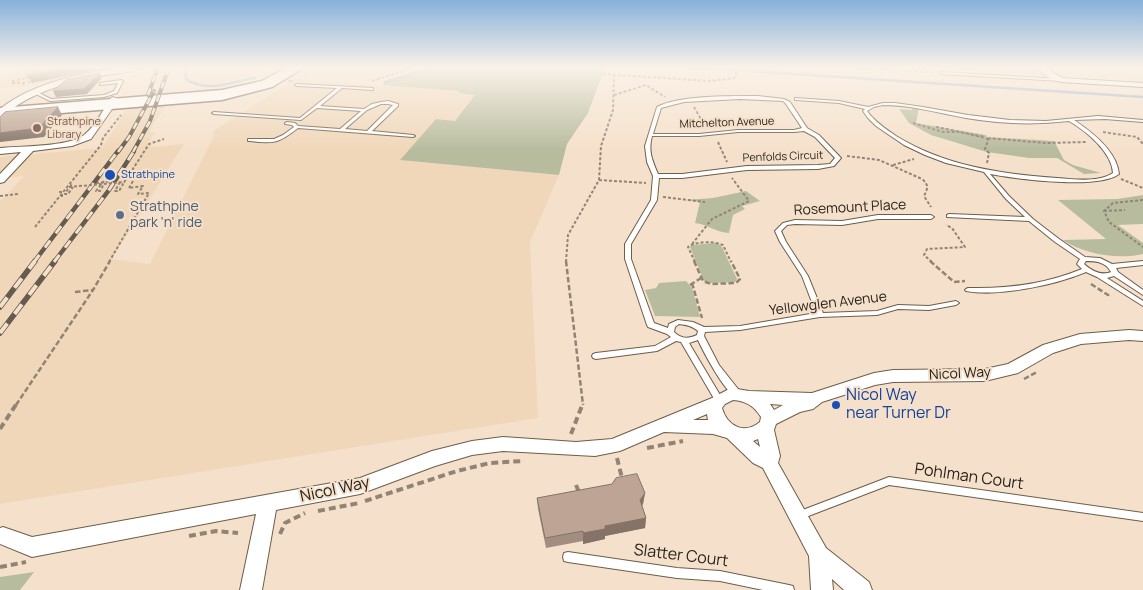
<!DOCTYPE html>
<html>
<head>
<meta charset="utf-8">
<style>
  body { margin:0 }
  canvas { display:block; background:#f5e1cb }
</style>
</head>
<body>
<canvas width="1143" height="590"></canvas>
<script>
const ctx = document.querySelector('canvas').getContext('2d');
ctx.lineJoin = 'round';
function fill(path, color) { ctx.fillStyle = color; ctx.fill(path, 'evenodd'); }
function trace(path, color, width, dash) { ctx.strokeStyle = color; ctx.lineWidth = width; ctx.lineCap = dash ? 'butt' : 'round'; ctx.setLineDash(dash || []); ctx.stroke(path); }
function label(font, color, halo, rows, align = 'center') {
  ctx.font = font + ' Manrope,sans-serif'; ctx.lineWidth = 4; ctx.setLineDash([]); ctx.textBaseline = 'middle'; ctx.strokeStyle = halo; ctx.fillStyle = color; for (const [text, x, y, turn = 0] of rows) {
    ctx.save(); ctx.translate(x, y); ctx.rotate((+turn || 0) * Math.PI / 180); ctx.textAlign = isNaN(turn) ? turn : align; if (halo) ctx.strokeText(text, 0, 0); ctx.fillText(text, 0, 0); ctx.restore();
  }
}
const built = new Path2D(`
  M47 67H120L27 86 0 88V75Z
  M191 67H270L241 79 203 86 195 83Z
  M309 67H406L371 79 298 75Z
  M912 67H1143V81Z
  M295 79 461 91 460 93 476 95 454 121 436 119 400 160 559 175 530 242 538 418 0 504V201L24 176 0 178V157L102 148 128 106 167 104 152 126 150 132H155L147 144H152L151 147 184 144 112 259 150 264 214 136 213 131Z`);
const green = new Path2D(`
  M433 67H605L588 113 567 144 559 175 400 160 436 119 455 121 475 95 459 93 460 91 382 85 385 82Z
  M912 106 919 107 916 123 986 135 987 137 1054 141 1064 160 1073 165 1101 173 1084 174 1057 158H1029L987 152 931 135 909 123 899 109 912 110Z
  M746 191 760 201 742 206 745 209 733 215 729 233C717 233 707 224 695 223L700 202 686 200 713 198Z
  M1143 195V224L1118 225 1143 243V254C1118 260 1084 254 1063 240L1106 239 1058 200 1117 199Z
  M715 243 721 245 737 279 735 282 711 283 704 281 690 247 692 245Z
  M686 281 692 288 700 317 655 316 645 290 656 288 659 283Z
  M34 572 20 590H0V577Z`);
const stream = new Path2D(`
  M185 67 186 79C207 94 232 81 255 78
  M688 67 1143 97
  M289 81H292
  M385 82 433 67`);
const pathFar2 = new Path2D(`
  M850 67 934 72
  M603 74 710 81 734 78 736 76V67
  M25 75 28 74 29 83
  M12 81 31 77
  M372 81 416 67
  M12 83H25L23 85
  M614 95 646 85 665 97
  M694 107 705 126
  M913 123 943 132H959L986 138
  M936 127 985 137
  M1103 132 1137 137 1143 144
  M718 142 727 162
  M847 156 879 160 922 179C929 185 928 188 924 196L931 207
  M987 163 989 153 985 149 988 140 986 138 1047 143 1087 142
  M893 165 914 159
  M1121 179 1143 188
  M599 180 646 183
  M104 181 96 191H100L104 184
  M120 182 115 191H119L126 179
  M96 183 113 181
  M70 187 72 184
  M129 188 137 174 129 175 149 144 164 139
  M68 189 65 194H68L73 187
  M59 192H62V197
  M0 196 18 194
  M663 197 705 202
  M1143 200 1113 203 1104 211 1109 222 1143 247
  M1104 211 1125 210
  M35 227 101 145 103 138 121 115
  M692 244 712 219 749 201 732 178
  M109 262 149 193 138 194 143 186 129 188
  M566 262 568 235 599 180 601 146 613 110 614 75
  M695 262 688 247C696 241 714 241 723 245L731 262
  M932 262 924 255 927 249 965 247 952 228 946 225`);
const pathFar1 = new Path2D(`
  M566 261 583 405
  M694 261 703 281 711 284 736 283 740 279 731 261
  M930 261 954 282 965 281
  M692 283 702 318
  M1091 284 1108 295 1110 294
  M690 285 701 278
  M75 292 93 290
  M1024 379 1037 372
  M16 405 93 290 110 261`);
const path = new Path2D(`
  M0 429 17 403
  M571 434 583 403
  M647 448 683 441
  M617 458 622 478
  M576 485 579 492
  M365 501 457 471 490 463 523 461
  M318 511 359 503
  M280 534 285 523 305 513
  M189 536 216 531 238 533
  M0 567 26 562`);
const lane = new Path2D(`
  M942 72 1061 79 1063 80 1061 81 941 74V72Z
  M121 80 123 81 117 93 104 97 50 101 32 92 35 91 51 99 104 95 114 91 118 83 101 85H100V83Z
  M296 84 373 88V90H372L342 88 320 106 364 109 372 104 381 102 388 101 398 104V106L372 131 413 135 415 136 413 137 298 128C279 143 274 144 250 141H248V139H274L283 135 294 127 292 125 285 124V123L287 122 295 123 298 126 340 129 361 111 317 108 301 120 214 114 212 113 214 112 300 118 337 88 297 86 295 85ZM381 104H388L393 105 367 131 345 129 367 110Z
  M758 96 784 99 790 102 807 128 819 135 841 158 834 166 818 169 747 170 682 178H659L657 200 631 244V259L654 323 668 328 669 324 678 320 693 322 704 327 740 326 816 313 802 276 780 242 775 231 783 223 795 220 842 221 878 215H931L934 217 931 219H878L842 225 795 224 787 225 781 231 786 242 808 276 823 313 877 311 898 305 929 306 956 301 959 303 956 305 929 310 898 309 877 315 820 317 740 330 705 332 704 336 719 365 742 394 741 396C740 396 738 397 737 397 726 395 703 351 698 340L689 343 723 400 722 402 719 403 716 402 681 342 676 341 657 351 596 359 593 358 592 356 593 354 596 353 655 346 671 337 667 334 648 327 647 325 625 259V244L651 200 653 176 647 162 645 146 657 107C679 95 732 96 758 96ZM740 99 783 101 786 104 802 128 794 130H738L699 134H653L661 108 684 102ZM804 131 815 137 835 158 830 164 818 165 747 166 682 174H658C652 160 648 151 652 136H699L738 132H794ZM679 324C687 325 692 326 698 331L697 335C688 339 681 339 674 332L675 327Z
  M795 98 839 101 868 107 883 103H895L923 107 968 115 1010 120 1046 121 1098 116 1143 120V122L1105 119 1074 120C1092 132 1117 151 1119 174 1098 190 1017 179 990 174L1009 196 1033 219 1059 239 1085 257 1100 258 1112 264 1143 261V265L1116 268 1118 272 1143 290V295L1114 276 1107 278 1143 301V306L1097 277 1086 272C1055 285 999 297 966 291L965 290 966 289 968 288C1007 289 1046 284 1082 269L1077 264 1080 259 1055 242 1029 221 947 217V215L949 214 1025 217 1006 199 984 172 946 163 925 155 904 145 876 126 868 118 863 111 865 109 839 103 796 100H795ZM883 105C911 105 938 113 966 118 1000 124 1034 125 1069 121 1086 131 1112 152 1113 173 1097 183 1075 179 1057 178 1001 174 945 166 896 136 886 129 875 122 867 111L874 107ZM1086 261C1096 261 1106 262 1111 272 1101 276 1092 271 1084 264Z
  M889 477 1143 513V521L889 485 798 520 795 519 793 516 795 513Z
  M568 552 677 568 720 571 789 585 793 586 794 590H763L720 581 677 578 568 562 564 561 563 557 564 553Z`);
const street = new Path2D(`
  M122 67H144C134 73 117 73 105 75 69 82 33 91 4 115H0V109C34 82 80 74 122 67Z
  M1036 67H1045L1062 78 1143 83V87L1061 82 1047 77Z
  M112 97 119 99 91 139 72 146 33 151 4 182 0 183V174L21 152 0 154V148C20 146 69 147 84 135 96 126 103 109 112 97Z
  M1129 330 1143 331V341L1129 340 1081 344 1053 353 1018 373 985 381 893 382 875 385 822 402 813 409 800 412 776 424 774 430 780 456 778 463 826 548 869 582 872 590H844L832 579 833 590H811L809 556 763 468 753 463 727 438 713 434 664 432 620 451 595 456 503 451 472 455 435 466 360 494 276 510 262 590H240L256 514 32 557 0 544V528L3 527 32 537 360 478 432 451 472 441 503 437 576 442 612 439 712 398 731 388 749 391 812 393 874 373 893 370 985 369 1008 364 1043 345 1080 334ZM733 400C746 401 754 406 761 417L760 422C744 435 727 426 722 408L725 404ZM770 404 783 405 774 410ZM707 414 708 420H693ZM758 439 760 447 753 441Z`);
const highway = new Path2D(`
  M287 67H305L272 87 222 100 0 118V108L222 90 262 81Z`);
const railFar2 = new Path2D(`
  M148 95 158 67
  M118 152 129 137 154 91
  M133 152 150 121 169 67`);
const railFar1 = new Path2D(`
  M34 262 118 151
  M54 262 109 190 134 151`);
const rail = new Path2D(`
  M0 307 35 261
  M0 333 55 261`);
const pathBridge = new Path2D(`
  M69 187 125 182`);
const wall = new Path2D(`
  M645 493 643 504 642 505 646 518 645 528 605 536V539L583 544V541L546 548 538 509 537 498Z`);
const shadedWall = new Path2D(`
  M68 67H96L97 70 32 83 28 76Z
  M100 73 102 78 87 94 56 97 53 91Z
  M58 107 62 115 44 137 0 142V133Z
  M645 493 643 504 639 510 640 500Z
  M646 518 645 528 605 536V539L583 544V533L605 526Z`);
const building = new Path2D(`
  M25 67H68L28 76Z
  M100 73 84 89 53 91 66 80Z
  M58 107 39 128 0 133V117L5 112Z
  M637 474 645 493 640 500 646 518 605 526V529L583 533V531L545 538 537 498 612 484 616 478Z`);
const markers = [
  [37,128,5,"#8d6e63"],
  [110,175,6,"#1a4fb4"],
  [120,215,5,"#5c6f8a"],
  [836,405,5,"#1a4fb4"]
];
const farEducationnames = [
  ["Strathpine",47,122],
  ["Library",47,135]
];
const farStreetnames = [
  ["Mitchelton Avenue",727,123,-2],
  ["Penfolds Circuit",783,157,-2]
];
const farTransitnames = [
  ["Strathpine",121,175]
];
const serviceNames = [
  ["Strathpine",130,207],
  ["park 'n' ride",130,223]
];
const streetNames = [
  ["Rosemount Place",850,208,-3],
  ["Yellowglen Avenue",828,304,-7],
  ["Nicol Way",960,374,-3]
];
const nearTransitnames = [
  ["Nicol Way",846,396],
  ["near Turner Dr",846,414]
];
const nearStreetnames = [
  ["Pohlman Court",969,477,8],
  ["Nicol Way",335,490,-12],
  ["Slatter Court",681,556,7]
];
fill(built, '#f0d7ba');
fill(green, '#b8bc9f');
trace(stream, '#96acc7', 2.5);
trace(lane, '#6e5d49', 2);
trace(street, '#6e5d49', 2);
trace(highway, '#6e5d49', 3);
trace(pathFar2, '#928475', 2, [3, 2]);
trace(pathFar1, '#928475', 2.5, [5.5, 2.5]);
trace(path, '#928475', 4, [7, 4]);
fill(lane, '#fff');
fill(street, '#fff');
fill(highway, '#fff');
trace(railFar2, '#655b4e', 4);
trace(railFar1, '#655b4e', 4.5);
trace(rail, '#655b4e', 5.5);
trace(railFar2, '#f5e1cb', 2.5, [7]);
trace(railFar1, '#f5e1cb', 3, [9]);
trace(rail, '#f5e1cb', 4, [12]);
trace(pathBridge, '#928475', 2, [3, 2]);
fill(wall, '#a38d80');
fill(shadedWall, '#857368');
fill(building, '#bea495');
trace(building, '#857368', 1);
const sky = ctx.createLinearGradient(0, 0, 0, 150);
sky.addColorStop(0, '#87b1db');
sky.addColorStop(0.45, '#faf2e8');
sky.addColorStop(1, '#faf2e800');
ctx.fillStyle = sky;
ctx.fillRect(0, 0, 1143, 150);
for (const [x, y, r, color] of markers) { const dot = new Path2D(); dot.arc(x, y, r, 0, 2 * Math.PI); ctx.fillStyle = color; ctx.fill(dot); trace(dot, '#f5e1cb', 2); }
label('11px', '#785e54', '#f5e1cb', farEducationnames, 'left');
label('11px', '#29221a', '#f5e1cb', farStreetnames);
label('11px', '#164399', '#f5e1cb', farTransitnames, 'left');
label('14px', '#4e5e75', '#f5e1cb', serviceNames, 'left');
label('14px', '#29221a', '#f5e1cb', streetNames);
label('16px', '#164399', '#f5e1cb', nearTransitnames, 'left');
label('16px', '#29221a', '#f5e1cb', nearStreetnames);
</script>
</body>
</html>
